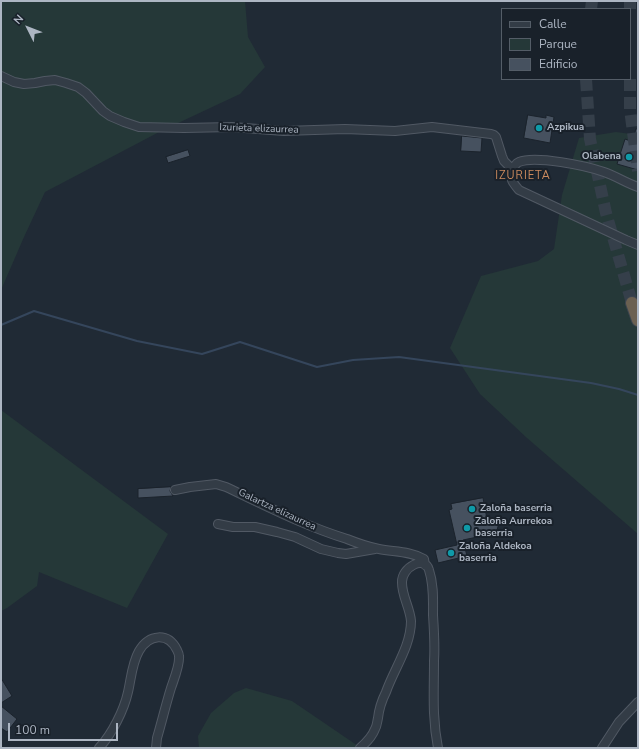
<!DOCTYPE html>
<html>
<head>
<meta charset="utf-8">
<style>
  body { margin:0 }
  #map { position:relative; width:639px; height:749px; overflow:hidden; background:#202a35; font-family:"Nunito Sans",sans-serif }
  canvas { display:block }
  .frame { position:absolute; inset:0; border:2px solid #adb6c3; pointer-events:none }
  .legend { position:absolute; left:501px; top:8px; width:130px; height:72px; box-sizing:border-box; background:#19212a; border:1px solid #545d67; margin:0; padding:5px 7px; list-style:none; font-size:12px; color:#adb6c3 }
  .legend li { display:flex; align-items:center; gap:8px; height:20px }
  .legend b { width:20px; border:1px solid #545d67 }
  .north { position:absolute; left:8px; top:8px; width:40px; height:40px; -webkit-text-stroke:3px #19212a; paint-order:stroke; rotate:312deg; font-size:11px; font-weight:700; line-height:16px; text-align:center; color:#adb6c3 }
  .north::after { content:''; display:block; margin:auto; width:14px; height:18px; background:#adb6c3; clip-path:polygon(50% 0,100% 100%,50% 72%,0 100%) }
  .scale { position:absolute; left:8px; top:723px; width:110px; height:18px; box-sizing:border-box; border:2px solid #adb6c3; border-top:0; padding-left:5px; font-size:12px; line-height:14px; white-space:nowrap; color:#adb6c3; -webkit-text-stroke:3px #19212a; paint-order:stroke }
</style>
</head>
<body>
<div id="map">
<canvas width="639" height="749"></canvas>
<div class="frame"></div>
<ul class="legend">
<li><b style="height:5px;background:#333c46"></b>Calle</li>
<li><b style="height:11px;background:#253838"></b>Parque</li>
<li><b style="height:11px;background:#46515f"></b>Edificio</li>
</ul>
<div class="north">N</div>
<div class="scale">100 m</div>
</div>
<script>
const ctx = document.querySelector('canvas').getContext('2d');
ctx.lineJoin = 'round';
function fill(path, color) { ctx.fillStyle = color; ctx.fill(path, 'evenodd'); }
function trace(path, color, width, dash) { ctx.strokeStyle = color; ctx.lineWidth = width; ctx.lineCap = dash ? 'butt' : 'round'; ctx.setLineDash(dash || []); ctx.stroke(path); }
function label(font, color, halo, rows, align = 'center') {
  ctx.font = font + ' "Nunito Sans",sans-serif'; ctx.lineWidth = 4; ctx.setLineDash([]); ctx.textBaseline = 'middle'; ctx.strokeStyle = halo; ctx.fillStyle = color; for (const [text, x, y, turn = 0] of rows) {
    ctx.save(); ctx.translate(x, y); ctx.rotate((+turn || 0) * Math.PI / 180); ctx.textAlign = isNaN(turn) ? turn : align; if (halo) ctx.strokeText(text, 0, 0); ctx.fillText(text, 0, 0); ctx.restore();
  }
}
const green = new Path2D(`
  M1 1H245L248 37 265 67 240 94 161 131 45 192 24 237 1 290Z
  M616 132 638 135V534L527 438 480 394 450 348 481 276 538 261 554 249 562 195 579 138Z
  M1 410 168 534 127 608 39 572 37 586 7 608 1 611Z
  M246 688 292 701 361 748H199L198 736 211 713 234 693Z`);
const stream = new Path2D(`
  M1 325 34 311 137 341 202 354 240 342 317 367 353 360 399 357 591 383 619 389 638 395`);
const building = new Path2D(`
  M528 115 546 118V115L554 117 550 143 524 138Z
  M636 129H638V170L617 164 625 139 633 142Z
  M462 136 482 138 481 152 461 151Z
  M188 150 190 156 168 163 166 157Z
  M171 487 170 491 173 496 138 498V489Z
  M483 498 487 519H500L496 534 481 531 482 536 463 540 467 556 438 563 435 550 457 545 449 510 452 509 451 504Z
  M1 678 12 696 1 703Z
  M1 706 17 719 7 732 1 728Z`);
const highwayTunnel = new Path2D(`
  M591 9 592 1
  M630 9V1
  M586 79 590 139 606 213 632 303
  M630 79V109L638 171`);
const minor = new Path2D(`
  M1 76 14 82 24 84 35 83 45 81 55 80 66 83 78 87 86 93 103 111 110 116 124 122 139 127 184 128 232 127 284 131 345 129 395 131 432 127 491 134 494 135 496 137 502 156 504 161 512 169
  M638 187C626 183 616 176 604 172 587 166 535 155 519 162 516 163 513 168 512 171 509 179 514 184 519 190L626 240 638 245
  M175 490 190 487 216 484 226 487C266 506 305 526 347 539 357 543 369 547 379 549 394 552 410 551 424 559L425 565
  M218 524 233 527H255L277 532 295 537 321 549 338 553 346 554 375 549
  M99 748C112 734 124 710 128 692 131 679 132 663 139 651 149 634 168 632 177 650 178 652 179 654 179 656 180 665 174 679 171 688 166 704 162 721 157 738L156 748
  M360 748C367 742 372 737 375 729 377 726 377 722 378 718 379 709 382 700 386 692 394 669 411 646 411 621 410 608 402 596 402 583 401 567 425 555 429 570 434 585 433 601 433 615 434 630 435 646 434 661 434 692 432 717 438 748
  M602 748 619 722 638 702`);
const highway = new Path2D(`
  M632 303 638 320`);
const markers = [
  [539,128,4,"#0f9aa8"],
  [629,157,4,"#0f9aa8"],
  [472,509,4,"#0f9aa8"],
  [467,528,4,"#0f9aa8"],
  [451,553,4,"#0f9aa8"]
];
const poiNames = [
  ["Azpikua",547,128],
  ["Olabena",621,157,"right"],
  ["Zaloña baserria",480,509],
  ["Zaloña Aurrekoa",475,522],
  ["baserria",475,534],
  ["Zaloña Aldekoa",459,547],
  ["baserria",459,559]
];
const streetNames = [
  ["Izurieta elizaurrea",259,129,2],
  ["Galartza elizaurrea",277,510,25]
];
const neighbourhoodNames = [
  ["IZURIETA",523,176]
];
fill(green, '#253838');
trace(stream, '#35465c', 2);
fill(building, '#46515f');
trace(building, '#1b232c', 1);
trace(highwayTunnel, '#353f4a', 12, [12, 6]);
trace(minor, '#515964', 10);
trace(highway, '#3e4650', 14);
trace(minor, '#333c46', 8);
trace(highway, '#6b6051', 12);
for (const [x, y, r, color] of markers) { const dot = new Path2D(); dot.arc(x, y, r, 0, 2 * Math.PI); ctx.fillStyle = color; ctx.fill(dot); trace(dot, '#19212a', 1.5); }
label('bold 10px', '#adb6c3', '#19212a', poiNames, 'left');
label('10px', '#adb6c3', '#19212a', streetNames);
ctx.letterSpacing = '1px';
label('11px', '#cd8b5e', '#19212a', neighbourhoodNames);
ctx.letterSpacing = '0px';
</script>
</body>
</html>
